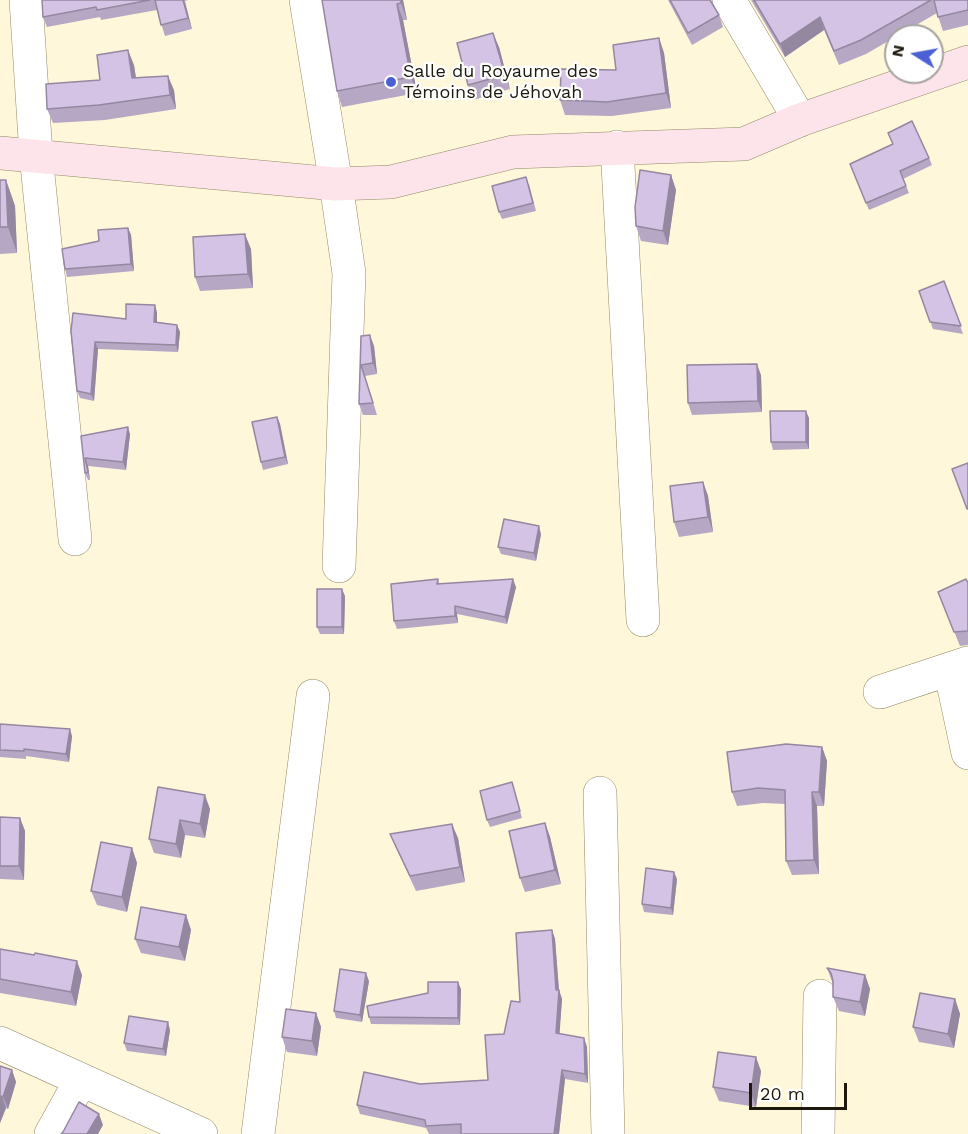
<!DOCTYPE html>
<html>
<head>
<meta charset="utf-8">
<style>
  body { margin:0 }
  #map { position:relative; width:968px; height:1134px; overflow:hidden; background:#fef7da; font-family:"Work Sans",sans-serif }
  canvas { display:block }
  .north { position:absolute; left:884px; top:24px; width:60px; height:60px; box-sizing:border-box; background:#fff; border:2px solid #a5a39e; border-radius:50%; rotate:281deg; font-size:16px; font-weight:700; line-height:24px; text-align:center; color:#1d1a0d }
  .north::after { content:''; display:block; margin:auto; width:21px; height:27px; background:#4c60d5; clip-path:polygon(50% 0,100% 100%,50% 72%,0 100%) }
  .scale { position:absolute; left:749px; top:1083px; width:98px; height:27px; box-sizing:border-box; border:3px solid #1d1a0d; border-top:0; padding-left:8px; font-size:18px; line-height:21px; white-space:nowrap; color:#1d1a0d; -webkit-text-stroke:4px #fff; paint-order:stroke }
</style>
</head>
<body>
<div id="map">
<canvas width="968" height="1134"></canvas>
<div class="north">N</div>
<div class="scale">20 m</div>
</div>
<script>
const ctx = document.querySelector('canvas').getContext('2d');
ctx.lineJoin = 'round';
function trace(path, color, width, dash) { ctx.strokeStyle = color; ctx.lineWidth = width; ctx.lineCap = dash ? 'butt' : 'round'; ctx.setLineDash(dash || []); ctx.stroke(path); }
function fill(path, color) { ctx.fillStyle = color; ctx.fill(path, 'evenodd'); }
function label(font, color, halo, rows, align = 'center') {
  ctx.font = font + ' "Work Sans",sans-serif'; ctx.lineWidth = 4.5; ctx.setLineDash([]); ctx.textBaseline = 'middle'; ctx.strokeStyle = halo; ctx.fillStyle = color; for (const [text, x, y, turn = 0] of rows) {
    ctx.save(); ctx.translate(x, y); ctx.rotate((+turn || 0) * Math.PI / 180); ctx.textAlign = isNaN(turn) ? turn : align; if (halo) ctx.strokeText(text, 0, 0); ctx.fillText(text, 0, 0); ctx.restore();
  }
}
const street = new Path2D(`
  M26 0 36 155 75 539
  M306 0 336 184 349 273 339 566
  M729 0 800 120
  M617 147 643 620
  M950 669 968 753
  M880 692 968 663
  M600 793 608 1134
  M0 1043 201 1134
  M51 1134 81 1080
  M258 1134 313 696
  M818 1134 820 996`);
const secondary = new Path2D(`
  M0 153 336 184 391 182 513 152 744 144 800 120 968 62`);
const wall = new Path2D(`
  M42 0H188L185 1 192 29 165 36 157 10 101 20 100 17 47 27 43 17Z
  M322 0H403L407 20H403L417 93 342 107 337 91Z
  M668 0H711L719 15 723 27 692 45Z
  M751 0H968V25L943 31 937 13 866 54 839 65 824 30 785 57Z
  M659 38 664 53 671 108 612 116 565 115 560 100 616 70Z
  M499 47 510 89 473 100 468 85Z
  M134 65 136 78 174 90 176 109 105 120 53 123 47 109 100 80Z
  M888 133 929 158 932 165 903 179 909 193 869 210 850 164 893 144Z
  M671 175 676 190 668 245 641 241 636 226Z
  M0 180H6L15 206 17 253 0 254Z
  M529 184 536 211 502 219 499 212Z
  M128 228 131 235 134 271 67 277 65 269 99 241Z
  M251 249 253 288 200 291 195 277Z
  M944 281 963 334 933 329 919 291Z
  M155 305 157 313V322L177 325 180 332 178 352 98 349 94 401 80 398 77 391 71 331 126 319Z
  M361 336 374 346 377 374 365 376 377 415H363L359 404Z
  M761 375 762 412 692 415 688 403Z
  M277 417 280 424 288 464 263 470 261 462Z
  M809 418V449L773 450 771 442Z
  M130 434 126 470 88 466 90 480H88L85 473 81 436Z
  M703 482 708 496 713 532 679 537 674 522Z
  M541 534 536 561 501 554 498 547Z
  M438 579 439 583 516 587 507 624 457 614 458 623 397 629 394 621Z
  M968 583V645L960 646 938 592Z
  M345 596 344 634H320L317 627Z
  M0 724 72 736 69 762 26 756V759L0 757Z
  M822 747 827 761 824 806H817L819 874 792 875 786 861 785 804 763 803 737 806 732 792Z
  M512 782 522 818 490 827 487 820Z
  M158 787 210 809 205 838 185 835 181 858 154 853 149 839Z
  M0 817 20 818 25 831 24 880 0 879Z
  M545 823 550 837 561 884 525 892 520 878Z
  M390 834 458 838 465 882 416 891 396 848Z
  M132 848 137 863 127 912 97 905 91 891Z
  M677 879 673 915 644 912 642 904Z
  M186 915 191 930 185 961 141 953 135 939Z
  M552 930 555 939 559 990 562 999 559 1034 584 1038 587 1047 588 1083 565 1079 559 1134H429L426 1128 360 1114 357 1105 420 1084 488 1080 504 1034 520 1002Z
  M0 949 82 975 76 1006 0 993Z
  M827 968 865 975 870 989 865 1016 839 1011 833 997V984Z
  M369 981 362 1022 336 1018 334 1011Z
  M461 989 460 1025 371 1024 369 1017Z
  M955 999 960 1014 954 1048 919 1042 913 1027Z
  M316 1013 321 1027 317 1056 287 1052 282 1037Z
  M170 1030 166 1056 127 1051 124 1043Z
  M0 1066 12 1070 16 1082 8 1109 6 1108 0 1123Z
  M761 1071 756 1107 719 1101 713 1087Z`);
const shadedWall = new Path2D(`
  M183 0H184L192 29 188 18Z
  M401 0H403L407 20 401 3Z
  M397 4 403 20 417 93 411 77Z
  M820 17 824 30 785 57 780 44Z
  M493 33 499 47 510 89 505 75Z
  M659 38 664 53 671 108 666 93Z
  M128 50 134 65 138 92 132 78Z
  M168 76 174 90 176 109 170 95Z
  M671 175 676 190 668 245 663 231Z
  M6 180 15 206 17 253 8 227Z
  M128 228 131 235 134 271 131 264Z
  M245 234 251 249 253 288 248 274Z
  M155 305 157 313V330L154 322Z
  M177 325 180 332 178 352 176 345Z
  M370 335 374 346 377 374 373 363Z
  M95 342 98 349 94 401 91 394Z
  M757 364 761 375 762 412 758 401Z
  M806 411 809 418V449L806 442Z
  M277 417 280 424 288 464 285 457Z
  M128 427 130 434 126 470 123 462Z
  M85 458 88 466 90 480 88 472Z
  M703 482 708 496 713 532 708 517Z
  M539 526 541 534 536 561 534 553Z
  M513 579 516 587 507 624 505 617Z
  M342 589 345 596 344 634 342 627Z
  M455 606 457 614 458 623 455 616Z
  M70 729 72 736 69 762 66 754Z
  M822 747 827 761 824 806 819 792Z
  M812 792 817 806 819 874 814 860Z
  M205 795 210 809 205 838 200 824Z
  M20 818 25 831 24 880 19 866Z
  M180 820 185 835 181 858 176 844Z
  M545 823 550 837 561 884 555 870Z
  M452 824 458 838 465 882 460 867Z
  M132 848 137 863 127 912 122 897Z
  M674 872 677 879 673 915 671 908Z
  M186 915 191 930 185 961 179 947Z
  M552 930 555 939 559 991V990L562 999 559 1042 556 1033V990Z
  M77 961 82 975 76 1006 71 992Z
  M366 973 369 981 362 1022 360 1015Z
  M865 975 870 989 865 1016 860 1002Z
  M458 982 461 989 460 1025 458 1018Z
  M955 999 960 1014 954 1048 948 1034Z
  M316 1013 321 1027 317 1056 312 1041Z
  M168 1022 170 1030 166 1056 163 1049Z
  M584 1038 587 1047 588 1083 585 1074Z
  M756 1057 761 1071 756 1107 751 1093Z
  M12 1070 16 1082 8 1109 3 1097Z
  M562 1070 565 1079 559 1134H554Z
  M2 1096 6 1108 0 1123V1101Z
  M99 1114 103 1125 98 1134H87Z`);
const building = new Path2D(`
  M42 0H150L97 10 96 7 43 17Z
  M155 0H183L188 18 161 25Z
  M322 0H401V3L397 4 411 77 337 91Z
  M670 0H710L719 15 688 33Z
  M754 0H931L861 40 834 51 820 17 780 44Z
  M934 0H968V10L938 17Z
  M493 33 505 75 468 85 457 43Z
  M659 38 666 93 607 102 560 100 561 69 616 70 613 45Z
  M128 50 132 78 168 76 170 95 99 105 47 109 46 84 100 80 97 55Z
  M912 121 929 158 900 171 906 186 866 203 850 164 893 144 888 133Z
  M640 170 671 175 663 231 636 226 635 207Z
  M526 177 533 203 499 212 492 186Z
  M0 180H6L8 227H0Z
  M128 228 131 264 65 269 62 249 99 241 98 230Z
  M245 234 248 274 195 277 193 237Z
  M944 281 961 326 930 322 919 291Z
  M126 304 155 305 154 322 177 325 176 345 95 342 91 394 77 391 71 331 73 313 126 319Z
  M370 335 373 363 361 365 373 403 359 404 361 336Z
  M757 364 758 401 688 403 687 365Z
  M770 411H806V442H771Z
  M277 417 285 457 261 462 252 422Z
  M128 427 123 462 85 458 88 472 85 473 81 436Z
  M968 463V509H967L952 469Z
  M703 482 708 517 674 522 670 486Z
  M504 519 539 526 534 553 498 547Z
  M438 579 437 584 513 579 505 617 455 606V616L394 621 391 584Z
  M966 579 968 583V631L954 632 938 592Z
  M317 589H342V627H317Z
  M0 724 70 729 66 754 24 749V751L0 750Z
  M786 744 822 747 819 792H812L814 860 786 861 785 790 758 788 732 792 727 752Z
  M512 782 520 811 487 820 480 791Z
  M158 787 205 795 200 824 180 820 176 844 149 839Z
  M0 817 20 818 19 866H0Z
  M545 823 555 870 520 878 509 831Z
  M452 824 460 867 410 876 390 834Z
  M101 842 132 848 122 897 91 891Z
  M646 868 674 872 671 908 642 904Z
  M141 907 186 915 179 947 135 939Z
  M552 930 556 990H559L556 1033 584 1038 585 1074 562 1070 554 1134H461V1124L426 1126 425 1120 357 1105 364 1072 420 1084 488 1080 485 1035 504 1034 511 1001 520 1002 516 933Z
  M0 949 34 955 35 953 77 961 71 992 0 979Z
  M827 968 865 975 860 1002 833 997V981L831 973Z
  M340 969 366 973 360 1015 334 1011Z
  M428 982H458V1018L369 1017 367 1006 428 993Z
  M920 993 955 999 948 1034 913 1027Z
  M286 1009 316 1013 312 1041 282 1037Z
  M129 1016 168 1022 163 1049 124 1043Z
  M718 1052 756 1057 751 1093 713 1087Z
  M0 1066 12 1070 3 1097 2 1096 0 1101Z
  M79 1102 99 1114 87 1134H61L63 1132Z`);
const markers = [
  [391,82,6,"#4c60d5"]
];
const poiNames = [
  ["Salle du Royaume des",403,72],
  ["Témoins de Jéhovah",403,93]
];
trace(street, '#918967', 34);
trace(secondary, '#918967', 34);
trace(street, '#fff', 33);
trace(secondary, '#fde4ea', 33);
fill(wall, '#b6a8c5');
fill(shadedWall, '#9488a0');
fill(building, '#d4c3e5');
trace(building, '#9488a0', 1.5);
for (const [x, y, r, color] of markers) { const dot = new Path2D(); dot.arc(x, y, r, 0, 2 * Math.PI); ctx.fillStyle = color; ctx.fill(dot); trace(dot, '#fff', 2); }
label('18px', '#1d1a0d', '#fff', poiNames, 'left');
</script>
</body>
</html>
